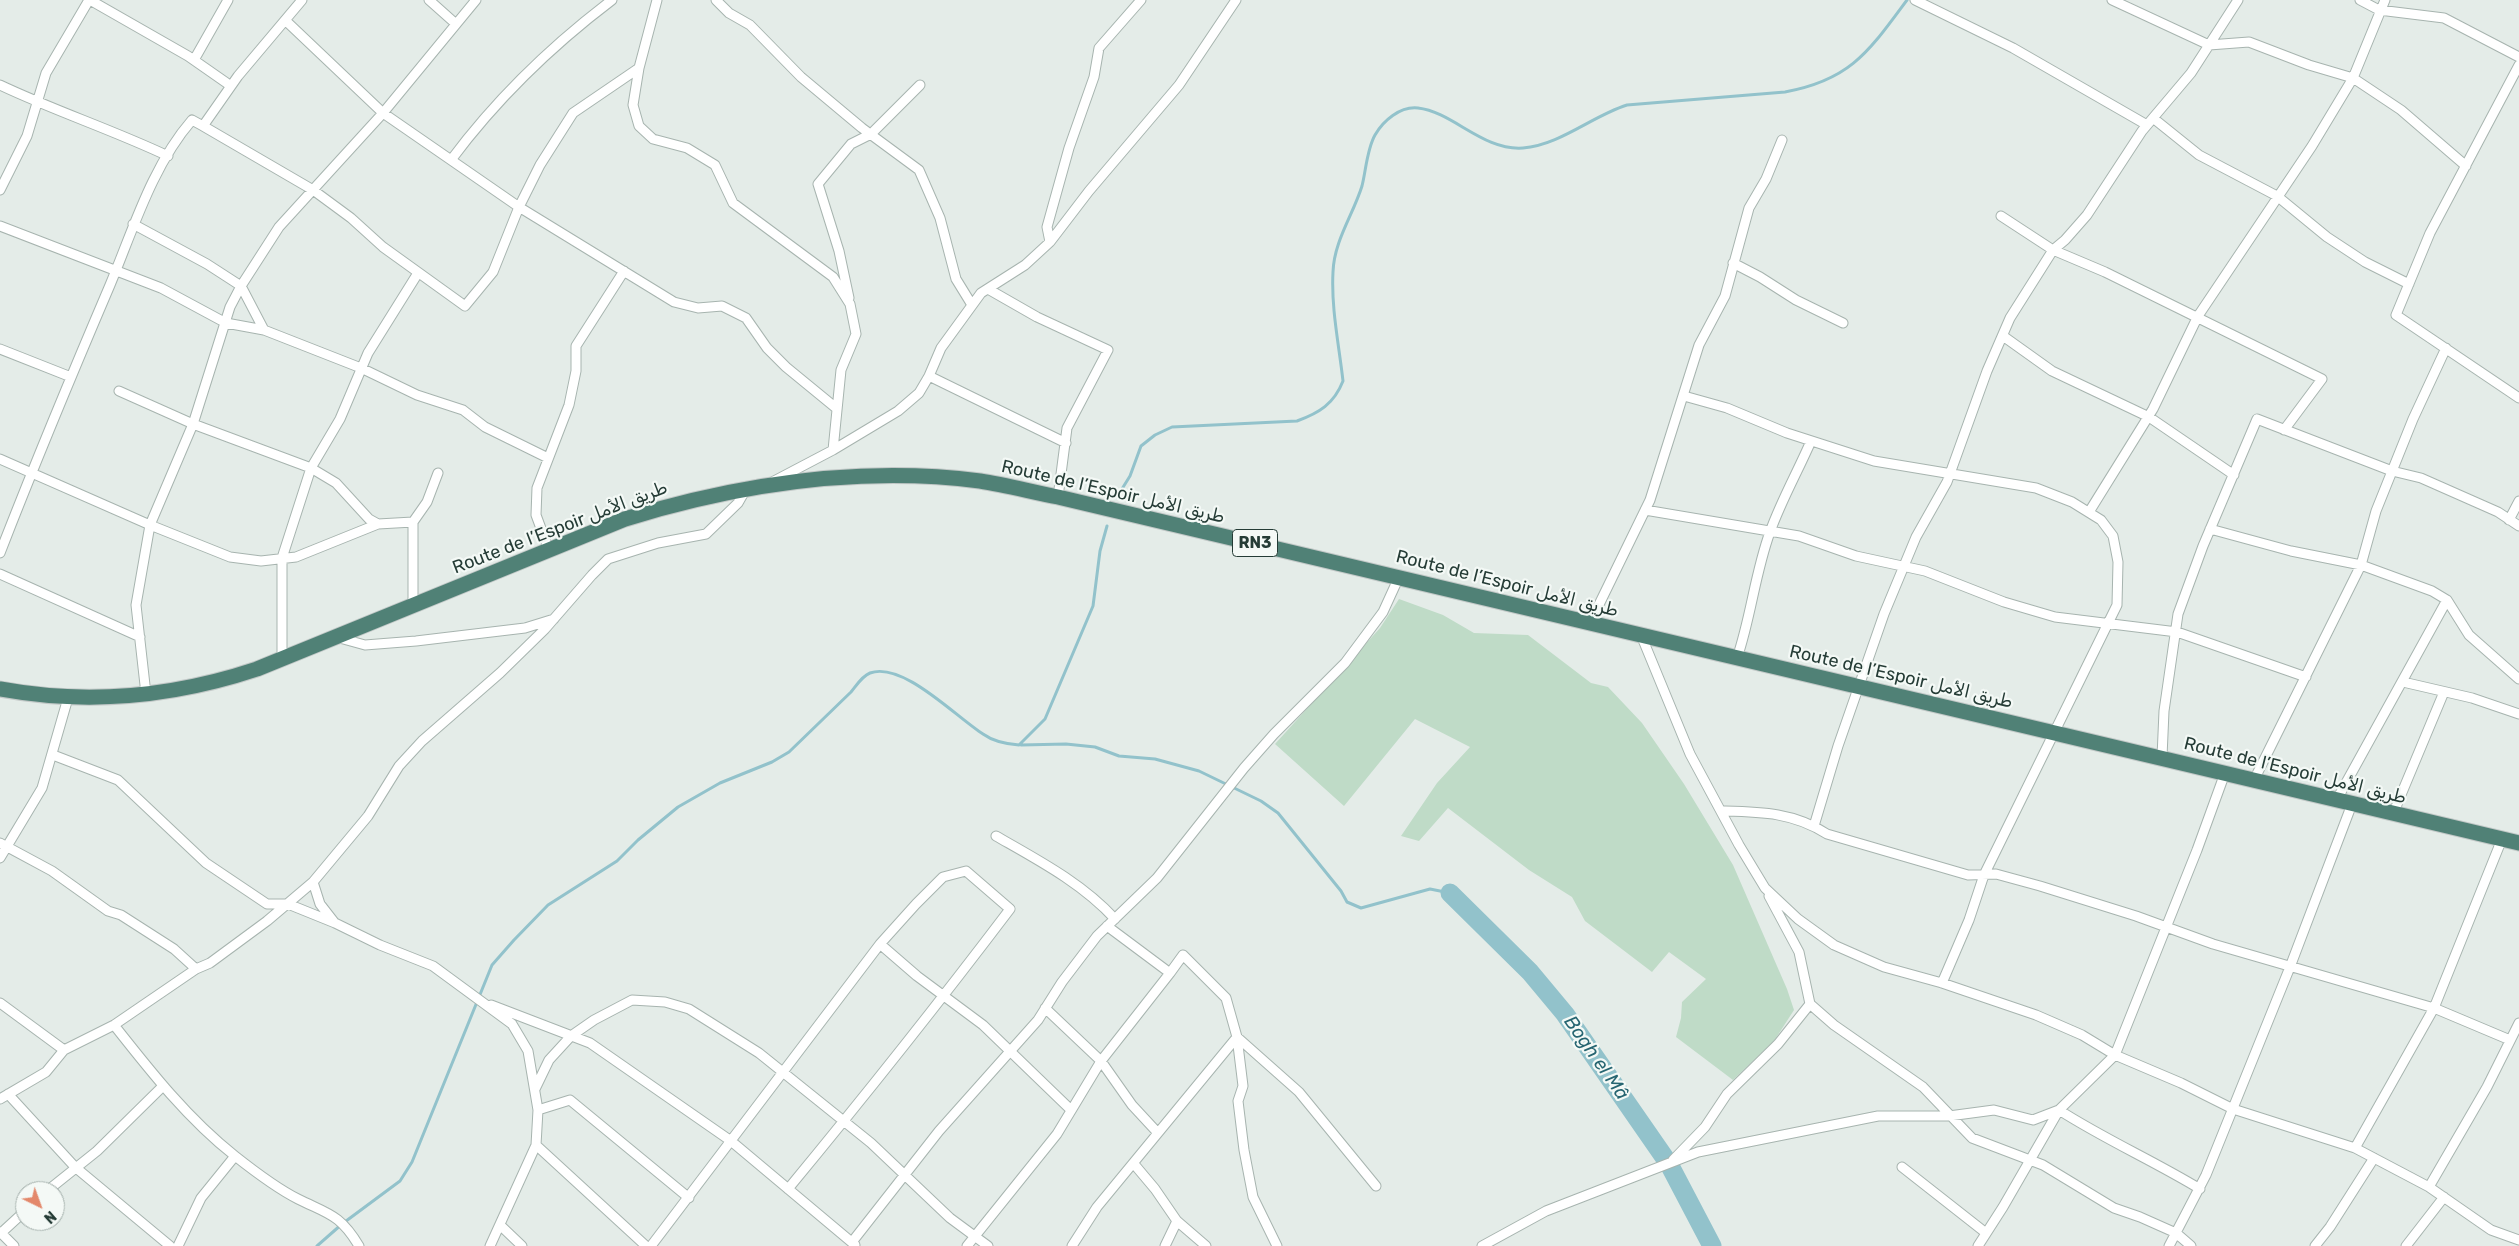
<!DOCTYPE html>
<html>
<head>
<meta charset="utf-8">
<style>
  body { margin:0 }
  #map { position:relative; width:2519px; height:1246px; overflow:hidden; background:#e4ece8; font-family:Rubik,sans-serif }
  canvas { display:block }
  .north { position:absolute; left:15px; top:1181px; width:50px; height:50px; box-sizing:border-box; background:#f4f9f6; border:1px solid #a1ada9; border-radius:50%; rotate:138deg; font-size:14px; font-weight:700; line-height:20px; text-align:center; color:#253c36 }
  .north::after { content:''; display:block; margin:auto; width:18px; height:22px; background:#e3886b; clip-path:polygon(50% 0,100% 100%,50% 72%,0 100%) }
</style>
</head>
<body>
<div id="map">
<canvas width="2519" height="1246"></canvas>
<div class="north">N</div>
</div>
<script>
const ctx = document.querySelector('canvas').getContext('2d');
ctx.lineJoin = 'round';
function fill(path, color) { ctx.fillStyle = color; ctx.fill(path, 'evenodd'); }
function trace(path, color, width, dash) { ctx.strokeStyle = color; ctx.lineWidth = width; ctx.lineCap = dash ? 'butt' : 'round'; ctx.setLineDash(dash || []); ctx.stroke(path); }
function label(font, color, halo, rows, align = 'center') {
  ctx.font = font + ' Rubik,Cairo,sans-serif'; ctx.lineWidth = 4.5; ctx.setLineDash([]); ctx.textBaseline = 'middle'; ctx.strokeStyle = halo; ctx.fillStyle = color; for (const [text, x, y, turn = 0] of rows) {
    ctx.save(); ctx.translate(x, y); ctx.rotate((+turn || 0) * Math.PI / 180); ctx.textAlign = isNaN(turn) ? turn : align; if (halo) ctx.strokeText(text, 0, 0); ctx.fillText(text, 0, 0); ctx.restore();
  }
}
const green = new Path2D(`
  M1399 599 1443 615 1474 633 1528 635 1591 683 1608 687 1642 723 1684 784 1733 865 1787 989 1794 1010 1774 1041 1733 1080 1676 1037 1681 1018 1682 1002 1706 979 1669 952 1652 972 1585 921 1572 897 1529 870 1448 808 1419 841 1401 836 1437 783 1470 747 1415 719 1344 806 1275 744 1380 628Z`);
const stream = new Path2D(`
  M1117 497 1130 476 1141 446 1155 435 1172 427 1297 421C1319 413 1334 404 1343 381 1339 345 1331 308 1333 272 1334 241 1353 215 1362 186 1366 170 1367 149 1375 135 1383 121 1400 106 1418 108 1453 112 1483 151 1523 148 1560 145 1592 116 1627 105L1785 92C1851 80 1869 51 1907 0
  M1021 745 1066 744 1095 747 1119 756 1155 759 1199 771 1261 801 1278 813 1341 891 1347 902 1361 908 1430 889 1450 893
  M317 1246 342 1224 400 1181 412 1162 492 965 514 940 548 905 617 861 638 840 678 807 720 783 772 762 789 752 851 692C856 686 862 676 870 673 903 661 957 718 983 734 994 742 1006 744 1019 745L1045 719 1093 606 1100 551 1107 526`);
const river = new Path2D(`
  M1450 893 1530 972 1565 1014 1669 1164 1712 1246`);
const minor = new Path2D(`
  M90 0 188 56 231 86
  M429 0 456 24
  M657 0 639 68 633 105 639 126 653 139 687 148 715 165 733 203 833 277 850 304 856 334 841 370 833 450
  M716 0 729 13 750 25 801 77 862 128 919 170 940 218 956 279 972 305
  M1915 0 2013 48 2147 125
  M2112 0 2209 45 2249 42 2309 65 2353 78 2401 110 2466 166
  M2360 0 2379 10 2444 18 2519 57
  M285 20 383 113 519 207 674 302 698 308 722 306 746 318 767 348 786 367 836 408
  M194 60 228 0
  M2519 65 2430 233 2396 315 2519 398
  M0 85C55 111 113 130 168 156
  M2153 118 2199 155 2277 196 2327 237 2365 262 2409 284
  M203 126 313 190 351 218 383 247 465 306 493 272 519 207 540 165 573 113 639 68
  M451 160C498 97 550 47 612 0
  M0 190 27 136 46 73 89 0
  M2001 216 2053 250 2105 272 2322 379 2284 430
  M133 224 207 264 241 286 264 330
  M0 226 161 288 226 323 264 330 361 368 417 395 463 410 485 427 548 458
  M1050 242 1047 227 1069 148 1094 77 1099 48 1141 0
  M1733 263 1760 277 1796 300 1843 323
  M988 289 1037 317 1108 350 1067 428 1058 497
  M849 298 839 251 818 184 851 144 871 134 920 85
  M2003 336 2052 371 2149 417 2234 475
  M0 349 71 377
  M929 376 1066 443
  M119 391 193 424 311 468 336 483 369 519 378 524
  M1684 396 1727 408 1787 433 1874 461 2036 488 2072 502 2101 520 2113 536 2118 562 2117 605 1984 875 1969 920 1942 983
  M0 459 150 525 230 557 261 561 296 557 378 524 413 522
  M774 481 833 450 898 411 919 393 929 376 941 348 981 293 1025 265 1050 242 1089 191 1179 85 1236 0
  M1645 510 1799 536 1856 556 1925 571 2004 602 2055 617 2177 632 2306 677
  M2089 512 2153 409 2198 316 2312 146 2353 78 2385 0
  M2509 520 2519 501
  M2210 529 2291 551 2361 565 2432 591 2447 600 2469 635 2519 679
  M549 550 536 515 537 488 569 405 576 371V346L624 271
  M0 553C35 463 72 374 110 285 133 230 152 166 192 120L203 126 238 76 302 0
  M0 574 140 637
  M413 606V522L427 502 438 473
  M1590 623 1650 500 1699 345 1725 296 1749 208 1766 179 1782 140
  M1641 635 1690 754 1739 845 1765 888 1798 919 1834 945 1884 967 1942 983 2036 1015 2082 1035 2115 1055 2181 1083 2233 1109 2355 1148 2429 1187 2487 1087 2519 1023
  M336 637 365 645 416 641 525 628 554 619
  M282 658V558L311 468 340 419 368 353 418 273
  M1737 658C1751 617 1755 573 1770 532 1781 501 1798 471 1811 441
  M2403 682 2472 698 2519 714
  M146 694 136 605 150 525 193 424 230 307 241 286 279 227 383 113 476 0
  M53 755 118 780 206 863 267 904H288L335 923 380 945 433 966 512 1024 528 1051 538 1110 536 1145 490 1246
  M2162 757 2164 711 2178 614 2203 546 2257 419 2392 471 2421 478 2498 512 2519 526
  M2254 780 2361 565 2376 511 2413 419 2446 348
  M2336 801 2447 600
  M1721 811C1760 812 1793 812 1827 834L1968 875 1996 874 2040 886 2136 916 2213 944 2434 1008 2510 1040
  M2393 814 2444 692
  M1814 826 1838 746 1884 614 1916 537 1947 482 1987 371 2010 318 2053 250 2065 240 2087 215 2142 131 2191 73 2238 0
  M996 836C1038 860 1082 883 1115 919
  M0 843 52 871 108 911 121 915 174 949 196 969
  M0 858 42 788 68 698
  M313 882 320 904 334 922
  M1107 926 1170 973 1183 955 1226 998 1237 1037 1243 1086 1238 1101 1244 1150 1253 1197 1277 1246
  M880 944 917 976 983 1025 1070 1109
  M0 1003 64 1050
  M1810 1004 1834 1025 1923 1087 1972 1138 2043 1165 2114 1208 2140 1217 2176 1233 2191 1246
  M491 1005 590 1043 731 1141 855 1245
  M1045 1008 1101 1061 1132 1105 1157 1132
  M114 1025C151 1072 188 1119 235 1156 254 1171 276 1188 298 1199 328 1214 340 1214 359 1246
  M535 1089 549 1060 571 1036 594 1020 632 1000 665 1002 689 1009 759 1053 871 1143 950 1218 988 1246
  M8 1094 75 1167 170 1246
  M0 1099 46 1072 64 1050 114 1025 196 969 210 963 267 921 313 882 368 816 399 766 422 741 500 673 545 629 592 575 608 559 658 543 706 534 738 503 746 489
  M538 1110 570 1100 689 1198
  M536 1145 646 1246
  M2355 1148 2434 1008 2502 839
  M1673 1160 1705 1127 1727 1094 1778 1044 1810 1004 1799 952 1769 896
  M1134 1164 1155 1189 1177 1221 1206 1246
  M1902 1167 1986 1233
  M2429 1187 2491 1230 2519 1240
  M47 1191 97 1151 162 1087
  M500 1225 522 1246
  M0 1232 14 1246
  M0 1234 25 1211
  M852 1242 939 1131 1038 1020 1062 982 1097 936 1157 878 1244 768 1274 734 1345 663 1383 612 1399 577
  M178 1246 201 1198 235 1156
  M651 1246 880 944 916 904 943 877 966 871 1010 909C938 1004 864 1097 788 1189
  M967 1246 1057 1134 1101 1061 1170 973
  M1072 1246 1097 1207 1237 1037 1299 1092 1376 1186
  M1165 1246 1177 1221
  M1482 1246 1546 1211 1698 1152 1878 1116H1949L1994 1110 2033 1120 2059 1110 2115 1055 2197 850 2225 773
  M1978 1246 2003 1207 2059 1110C2104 1139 2154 1161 2200 1189
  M2169 1246 2206 1175 2290 967 2352 804
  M2315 1246 2330 1227 2374 1158
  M2406 1246 2444 1197`);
const trunk = new Path2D(`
  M0 689C87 705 173 697 257 669L625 519C739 484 861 466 980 481 1006 485 1032 492 1058 497L2519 843`);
const shields = [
  [1255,543,45]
];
const shieldNames = [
  ["RN3",1255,543]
];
const streetNames = [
  ["Route de l’Espoir طريق الأمل",1113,492,13],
  ["Route de l’Espoir طريق الأمل",560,528,-21],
  ["Route de l’Espoir طريق الأمل",1507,584,14],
  ["Route de l’Espoir طريق الأمل",1901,677,13],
  ["Route de l’Espoir طريق الأمل",2295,771,14]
];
const waterNames = [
  ["Bogh el Mâ",1596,1058,55]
];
fill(green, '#bfdbc7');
trace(stream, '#92c2cb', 3);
trace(river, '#92c2cb', 19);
trace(minor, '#a7b4af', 11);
trace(trunk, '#c2c8c7', 17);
trace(minor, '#fff', 9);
trace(trunk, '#508176', 15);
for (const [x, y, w] of shields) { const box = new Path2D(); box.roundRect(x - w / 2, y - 13.5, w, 27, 4); ctx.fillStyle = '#f4f9f6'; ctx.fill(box); trace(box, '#253c36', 1); }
label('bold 16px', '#253c36', null, shieldNames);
label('18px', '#253c36', '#f4f9f6', streetNames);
label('italic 19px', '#266571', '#f4f9f6', waterNames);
</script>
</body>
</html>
